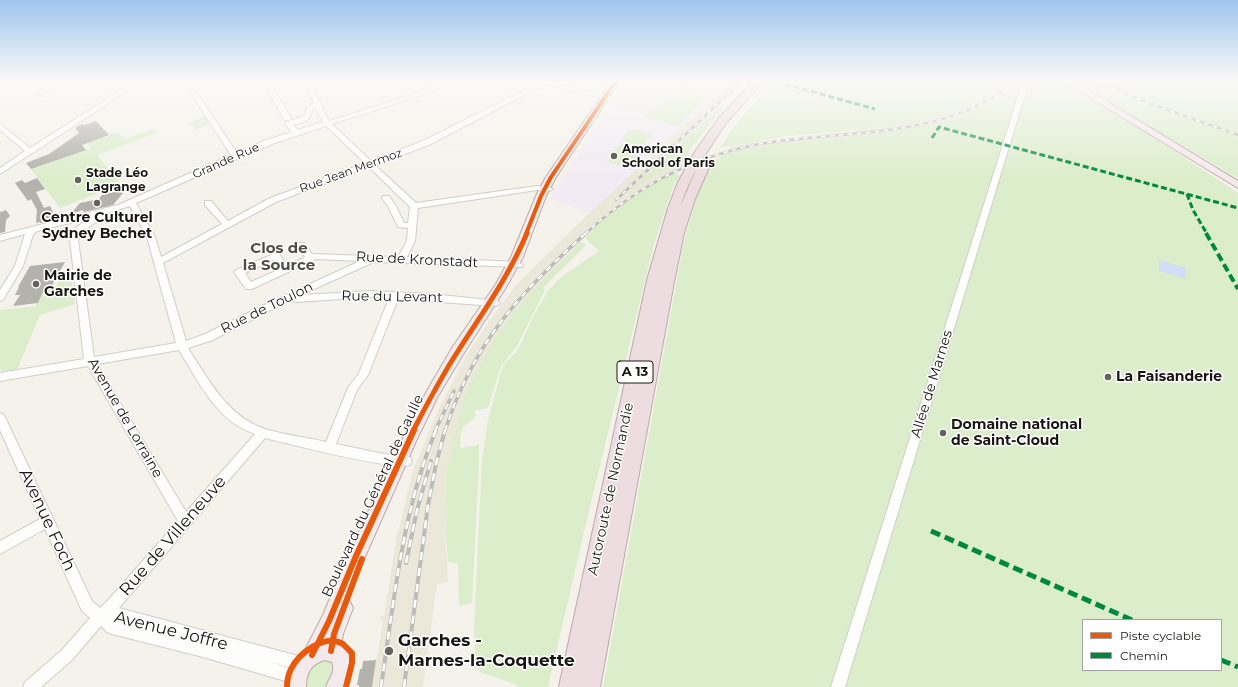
<!DOCTYPE html>
<html>
<head>
<meta charset="utf-8">
<style>
  body { margin:0 }
  #map { position:relative; width:1238px; height:687px; overflow:hidden; background:#f4f2ea; font-family:Montserrat,sans-serif }
  canvas { display:block }
  .legend { position:absolute; left:1082px; top:619px; width:140px; height:52px; box-sizing:border-box; background:#fff; border:1px solid #a2a2a0; margin:0; padding:5px 7px; list-style:none; font-size:12px; color:#171612 }
  .legend li { display:flex; align-items:center; gap:8px; height:20px }
  .legend b { width:20px; border:1px solid #a2a2a0 }
</style>
</head>
<body>
<div id="map">
<canvas width="1238" height="687"></canvas>
<ul class="legend">
<li><b style="height:5px;background:#e8590c"></b>Piste cyclable</li>
<li><b style="height:5px;background:#00873e"></b>Chemin</li>
</ul>
</div>
<script>
const ctx = document.querySelector('canvas').getContext('2d');
ctx.lineJoin = 'round';
function fill(path, color) { ctx.fillStyle = color; ctx.fill(path, 'evenodd'); }
function trace(path, color, width, dash) { ctx.strokeStyle = color; ctx.lineWidth = width; ctx.lineCap = dash ? 'butt' : 'round'; ctx.setLineDash(dash || []); ctx.stroke(path); }
function label(font, color, halo, rows, align = 'center') {
  ctx.font = font + ' Montserrat,sans-serif'; ctx.lineWidth = 3; ctx.setLineDash([]); ctx.textBaseline = 'middle'; ctx.strokeStyle = halo; ctx.fillStyle = color; for (const [text, x, y, turn = 0] of rows) {
    ctx.save(); ctx.translate(x, y); ctx.rotate((+turn || 0) * Math.PI / 180); ctx.textAlign = isNaN(turn) ? turn : align; if (halo) ctx.strokeText(text, 0, 0); ctx.fillText(text, 0, 0); ctx.restore();
  }
}
const built = new Path2D(`
  M732 81H746L622 198 655 175 685 162 683 169 640 192 601 222 540 282 507 320 465 394 455 435 446 472 445 518 448 582 437 584 423 687H372L376 660H375L377 657 383 621 380 619V616H384L396 540 413 470 439 408 466 356 492 317 516 285 589 213Z
  M1008 81H1018L1002 95 989 103 974 111 934 123 891 131 728 153 730 146 744 143 875 128 932 118 970 105 988 96Z`);
const education = new Path2D(`
  M627 81H732L589 213 551 199 559 184 595 128Z`);
const green = new Path2D(`
  M776 81H1008C953 127 875 128 807 134 778 137 749 142 720 148 734 124 755 101 776 81Z
  M1018 81H1060L1155 138 1238 193V687H603L683 246 696 199 714 160 721 157 722 155C799 131 967 144 1018 81ZM1083 620H1221V670H1083Z
  M1071 81H1238V178Z
  M681 85 710 94 676 127 645 116Z
  M722 105 725 106 690 149 685 162 655 175 622 198Z
  M205 116 210 124 195 130 188 123Z
  M153 129 157 133 97 155 121 184 60 208 31 169 91 148 87 143 118 132 125 139Z
  M633 129 652 135 640 147 621 140 629 130Z
  M622 144 644 153 626 168 607 161 615 154 612 152Z
  M673 173 680 175 675 183 668 201 653 248 589 511 548 687H516L517 685 480 672 476 665 474 631 478 541 482 460 488 420 503 365 518 350 533 317 548 291 560 278 599 251 585 238C610 211 641 190 673 173Z
  M581 242 586 245 543 288 545 290 517 346 501 366 488 408 474 411 476 415C472 422 470 422 464 426 460 430 459 443 461 448L479 445V464L472 603 459 606 458 564 448 562 445 518 446 472 465 394 489 349 507 320 540 282Z
  M71 273 75 304 40 315 16 372 2 374V370L0 369V310L36 306 42 294 53 292 62 276Z
  M326 656 337 665 330 687H303L304 669Z`);
const water = new Path2D(`
  M1159 260 1186 268V279L1159 271Z`);
const building = new Path2D(`
  M96 121 109 135 82 145 86 150 31 169 26 163 49 154 79 133 75 128 82 124 84 125Z
  M37 178 45 189 36 192 44 208 50 206 56 219 40 223V222L36 223 37 210 31 199 28 201 15 183 22 180 25 183Z
  M118 191 123 193 113 205 84 212 82 210 69 216 80 203 99 199 102 195Z
  M6 210 10 216 6 220 5 232 0 233V211L1 212Z
  M65 262 49 291 43 292 38 303 13 306 20 295H15L19 287H18L30 266Z
  M376 660 372 687H359V685H357L360 669H362L363 661Z`);
const minor = new Path2D(`
  M54 81H62L50 89 54 91C49 97 42 97 36 92Z
  M135 81H143L0 174V168L25 151 0 130V124L30 148Z
  M183 81H189L237 153 266 140 292 132 285 124 286 122 304 116 307 107 314 103 303 81H309L329 121 418 93 446 81H455L422 95 332 124 371 161 423 141 538 83 536 81H548L613 98 610 100 545 84 429 145 375 165 416 203 537 186 549 187 553 189 549 191 537 190 418 208 415 241 407 257 519 262 523 265 522 267 374 262 301 295 372 291 432 294 498 301 500 303 498 305 495 306 398 299 368 375 357 390 336 444 384 454 410 457 412 461 410 465C393 471 290 444 265 438L119 608 302 657 307 659 309 664 307 669 302 671 270 662 301 672 303 677 301 682 296 684 203 657 112 634 107 632 101 626 72 660 41 687H23L25 682 62 650 90 618 82 611 45 529 0 554V541L40 519 0 430V413L4 415 92 601 100 608 110 598 178 521 88 366 0 381V373L84 359 70 240 78 226 90 218 37 231 33 235 23 266 3 300 0 301V290L15 266 25 234 0 241V235L118 205 231 155ZM316 108 323 122 298 130 293 125C303 122 312 121 312 109ZM326 126 365 163 270 198 228 221 211 201H205V205L222 224 161 257 155 237 136 203 272 144ZM369 167 410 207 408 223H404L396 206 389 196H383L382 198 388 206 398 227 408 228 407 241 398 257 312 254 304 243H298L297 245 305 257 288 266 279 254 276 253 236 270 234 272 246 289H252L316 259 360 261 260 307 205 334 186 341 163 263 276 202ZM130 206 147 237 176 343 94 357 78 240 84 230 104 217V214ZM274 260 280 269 251 282 245 273ZM372 297 389 298 359 373 348 388 326 442C306 437 284 435 265 429 228 417 208 379 188 348L213 340 290 300 296 302ZM179 350C195 376 211 409 238 426 243 429 249 432 255 434L186 512 97 364ZM119 622H121L153 630Z
  M263 81H269L291 118 290 120H284Z
  M1023 81H1029L845 687H831Z`);
const major = new Path2D(`
  M612 81H620L556 177 546 196 523 257 505 289 462 356 438 396 416 441 346 600 350 602 353 608 343 634 341 646C355 656 352 674 346 687H326C329 678 336 672 332 662L324 660C310 665 306 674 306 687H288V677L294 661 305 650 323 615 350 550 402 440 428 389 452 348 496 284 511 257 536 196 546 177Z
  M1063 81H1073L1238 181V188Z`);
const highway = new Path2D(`
  M753 81H764L726 123 701 161H709L711 163 695 199 684 233 674 282 600 687H559L647 280 668 208 678 182 696 150 719 118ZM698 165 681 205C685 191 692 178 698 165Z`);
const railFar2 = new Path2D(`
  M1095 81 1149 103 1238 135
  M616 200 742 81
  M585 234C635 188 687 159 754 145 833 130 920 140 992 98 1000 94 1006 87 1013 81`);
const railFar1 = new Path2D(`
  M435 431 454 391
  M445 431C473 343 519 294 586 233`);
const rail = new Path2D(`
  M406 563 417 510 431 461
  M381 687C394 601 402 512 436 430
  M404 687 428 505 436 464 445 430`);
const quietFar2 = new Path2D(`
  M785 84 875 109
  M932 138 939 127 1238 208
  M1187 194 1193 210 1207 234`);
const quietFar1 = new Path2D(`
  M1206 233 1238 289`);
const quiet = new Path2D(`
  M931 531 1132 620
  M1221 660 1238 667`);
const cyclewayFar2 = new Path2D(`
  M526 234 541 196 551 177 616 81`);
const cyclewayFar1 = new Path2D(`
  M413 431C427 404 441 377 458 351 483 312 509 276 527 233`);
const cycleway = new Path2D(`
  M331 651 334 634 362 559
  M312 655 329 621 356 556 414 430
  M287 687C287 681 288 675 291 669 299 653 325 633 343 644 346 647 349 650 352 653V663L346 687`);
const markers = [
  [614,156,4,"#64635e"],
  [78,180,4,"#64635e"],
  [97,203,4,"#64635e"],
  [36,284,4,"#64635e"],
  [1108,377,4,"#64635e"],
  [943,433,4,"#64635e"],
  [389,651,5,"#64635e"]
];
const farPoinames = [
  ["American",622,149],
  ["School of Paris",622,163],
  ["Stade Léo",86,173],
  ["Lagrange",86,187]
];
const farStreetnames = [
  ["Grande Rue",226,161,-24],
  ["Rue Jean Mermoz",351,171,-20]
];
const shields = [
  [635,372,36]
];
const shieldNames = [
  ["A 13",635,372]
];
const poiNames = [
  ["Centre Culturel",97,218,"center"],
  ["Sydney Bechet",97,234,"center"],
  ["Mairie de",44,276],
  ["Garches",44,292],
  ["La Faisanderie",1116,377],
  ["Domaine national",951,425],
  ["de Saint-Cloud",951,441]
];
const streetNames = [
  ["Rue de Kronstadt",417,260,3],
  ["Rue du Levant",392,297,1],
  ["Rue de Toulon",267,308,-26],
  ["Allée de Marnes",932,384,-73],
  ["Avenue de Lorraine",125,418,60],
  ["Autoroute de Normandie",611,489,-78],
  ["Boulevard du Général de Gaulle",373,496,-65]
];
const neighbourhoodNames = [
  ["Clos de",279,249],
  ["la Source",279,266]
];
const nearStreetnames = [
  ["Avenue Foch",47,520,65],
  ["Rue de Villeneuve",173,536,-49],
  ["Avenue Joffre",171,631,14]
];
const nearPoinames = [
  ["Garches -",398,641],
  ["Marnes-la-Coquette",398,661]
];
fill(built, '#ece8d9');
fill(education, '#f2ebf3');
fill(green, '#dcedcc');
fill(water, '#d1def5');
fill(building, '#b3b2ac');
trace(minor, '#cfcec8', 2);
trace(major, '#bdaaab', 2);
trace(highway, '#bdaaab', 2);
fill(minor, '#fdfdfc');
fill(major, '#f4eaeb');
fill(highway, '#eedde0');
trace(railFar2, '#bbbbb9', 2.5);
trace(railFar1, '#bbbbb9', 3.5);
trace(rail, '#bbbbb9', 4);
trace(railFar2, '#fff', 1.5, [4.5]);
trace(railFar1, '#fff', 2, [6]);
trace(rail, '#fff', 2.5, [8]);
trace(quietFar2, '#00873e', 3, [6, 3]);
trace(quietFar1, '#00873e', 4, [8, 4]);
trace(quiet, '#00873e', 5, [10, 5]);
trace(cyclewayFar2, '#e8590c', 4);
trace(cyclewayFar1, '#e8590c', 5);
trace(cycleway, '#e8590c', 6);
const sky = ctx.createLinearGradient(0, 0, 0, 177);
sky.addColorStop(0, '#9fc5ed');
sky.addColorStop(0.46, '#faf9f6');
sky.addColorStop(1, '#faf9f600');
ctx.fillStyle = sky;
ctx.fillRect(0, 0, 1238, 177);
for (const [x, y, r, color] of markers) { const dot = new Path2D(); dot.arc(x, y, r, 0, 2 * Math.PI); ctx.fillStyle = color; ctx.fill(dot); trace(dot, '#fff', 1.5); }
label('bold 12px', '#171612', '#fff', farPoinames, 'left');
label('12px', '#171612', '#fff', farStreetnames);
for (const [x, y, w] of shields) { const box = new Path2D(); box.roundRect(x - w / 2, y - 11, w, 22, 3); ctx.fillStyle = '#fff'; ctx.fill(box); trace(box, '#171612', 1); }
label('bold 13px', '#171612', null, shieldNames);
label('bold 14px', '#171612', '#fff', poiNames, 'left');
label('14px', '#171612', '#fff', streetNames);
label('bold 15px', '#504d42', '#fff', neighbourhoodNames);
label('17px', '#171612', '#fff', nearStreetnames);
label('bold 17px', '#171612', '#fff', nearPoinames, 'left');
</script>
</body>
</html>
